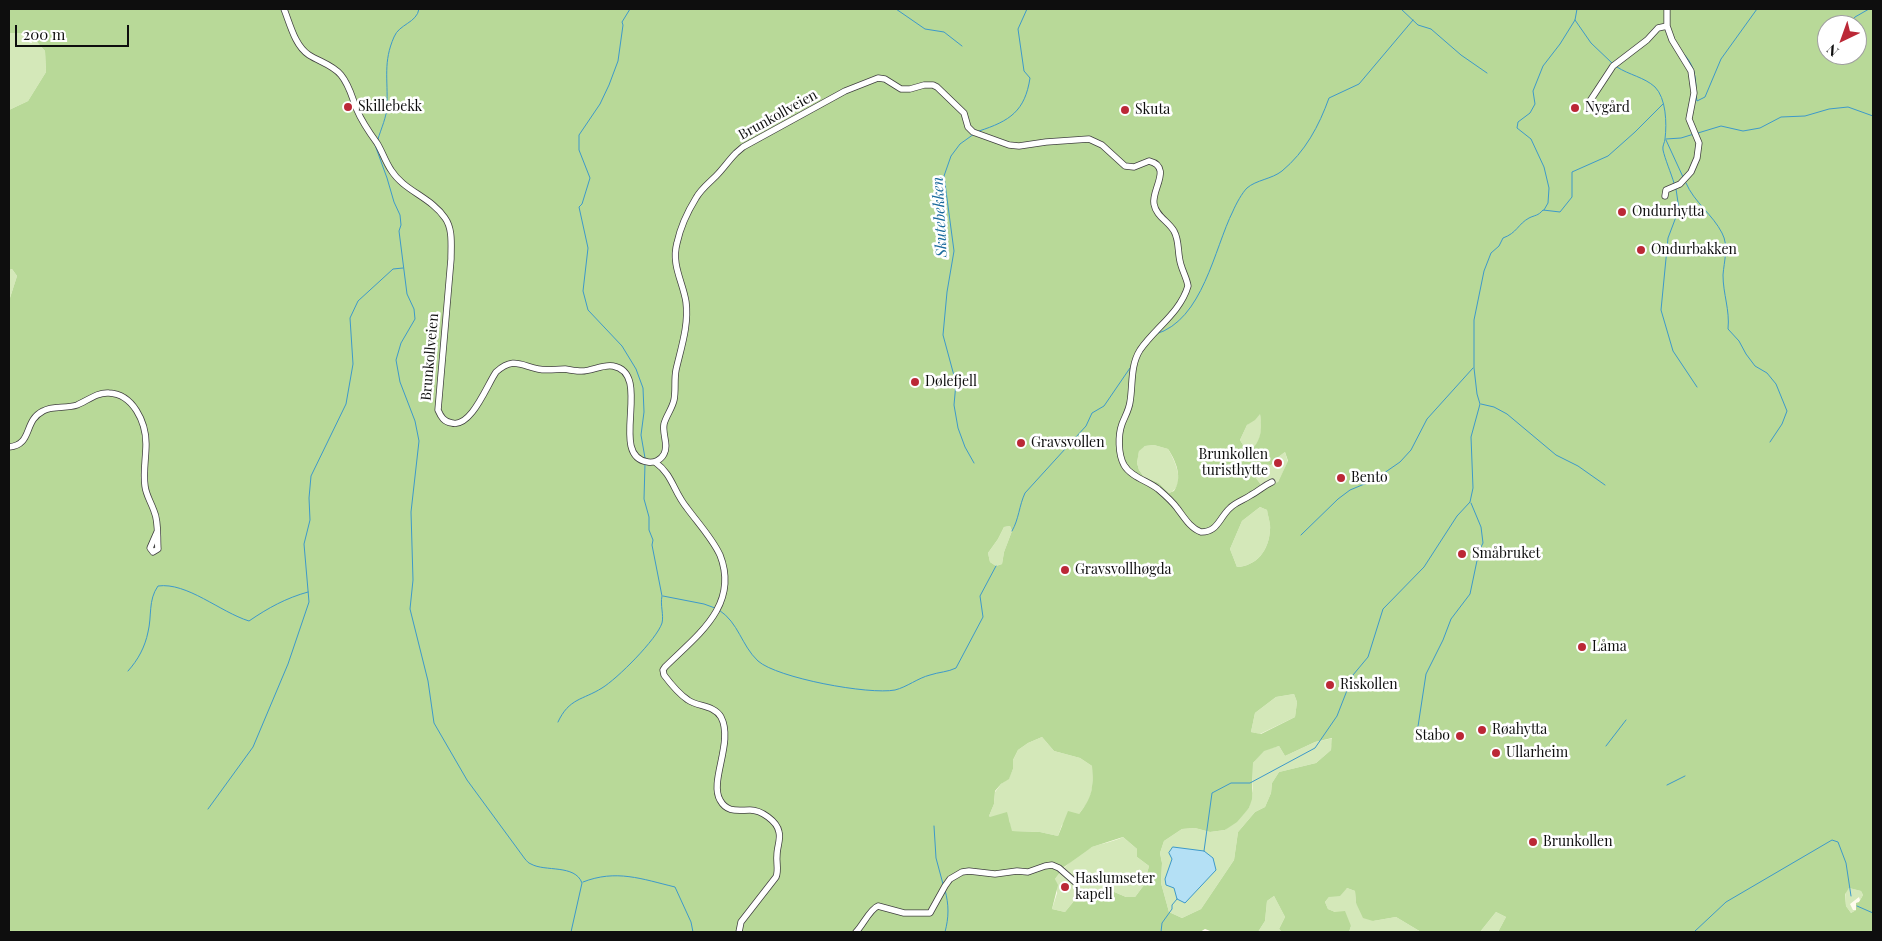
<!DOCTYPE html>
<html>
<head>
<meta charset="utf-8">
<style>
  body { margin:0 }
  #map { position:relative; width:1882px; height:941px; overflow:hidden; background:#fffbee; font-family:"Playfair Display",serif }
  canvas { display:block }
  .frame { position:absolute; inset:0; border:10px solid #0e0e0e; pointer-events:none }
  .north { position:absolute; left:1817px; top:15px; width:50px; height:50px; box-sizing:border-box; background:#fff; border:1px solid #9f9f9f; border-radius:50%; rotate:222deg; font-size:14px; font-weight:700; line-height:20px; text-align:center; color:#0e0e0e }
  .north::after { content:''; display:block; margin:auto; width:18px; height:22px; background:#bb2836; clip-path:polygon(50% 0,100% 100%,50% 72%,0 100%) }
  .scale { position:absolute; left:15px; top:25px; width:114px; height:22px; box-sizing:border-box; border:2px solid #0e0e0e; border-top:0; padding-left:6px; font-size:15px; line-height:18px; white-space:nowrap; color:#0e0e0e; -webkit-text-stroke:4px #fff; paint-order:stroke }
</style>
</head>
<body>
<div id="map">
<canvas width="1882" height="941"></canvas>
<div class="frame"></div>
<div class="north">N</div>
<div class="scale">200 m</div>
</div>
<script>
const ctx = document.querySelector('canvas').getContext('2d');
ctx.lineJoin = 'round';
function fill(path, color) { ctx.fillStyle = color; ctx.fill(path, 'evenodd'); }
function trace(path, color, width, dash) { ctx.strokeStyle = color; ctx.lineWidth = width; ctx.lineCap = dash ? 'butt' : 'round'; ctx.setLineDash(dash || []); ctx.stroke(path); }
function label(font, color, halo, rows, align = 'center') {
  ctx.font = font + ' "Playfair Display",serif'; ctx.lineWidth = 5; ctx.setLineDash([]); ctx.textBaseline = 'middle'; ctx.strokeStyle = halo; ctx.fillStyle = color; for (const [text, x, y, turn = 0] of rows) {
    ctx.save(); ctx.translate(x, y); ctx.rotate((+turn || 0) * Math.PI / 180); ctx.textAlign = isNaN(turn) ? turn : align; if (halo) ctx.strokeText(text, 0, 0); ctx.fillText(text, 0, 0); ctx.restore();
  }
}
const green = new Path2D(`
  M9 33H29L45 51 46 72 28 101 9 110Z
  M12 269 17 276 9 301V270Z
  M1260 413C1262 428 1263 442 1249 451L1246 450 1240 440 1247 425Z
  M1154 445 1168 449C1175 460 1187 487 1169 493L1159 483 1144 477 1139 470 1137 463 1139 450 1145 446Z
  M1285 452 1288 462 1278 482 1262 486 1256 478 1257 464 1271 465 1277 458Z
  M1260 507 1267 510C1268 516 1271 524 1270 530 1269 550 1257 566 1237 567L1230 549 1242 521Z
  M1010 526 1012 531 1004 552 1002 564 996 566 990 562 988 553 998 539 1004 527Z
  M1294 694 1297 702 1295 717 1260 734 1251 732 1255 713 1276 697Z
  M1042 737 1054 751 1080 758 1092 766V788L1090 799 1079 814 1062 825 1058 836 1040 832 1011 831 1009 819 990 818 989 816 994 804 995 792 1001 784 1009 778 1013 769V760L1018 750 1028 743Z
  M1333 738 1331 750 1316 763 1279 772 1272 783 1271 793 1265 807 1255 812 1238 832 1234 860 1201 909 1182 918 1169 912 1161 883 1162 863 1160 853 1164 841 1182 829 1195 828 1210 832 1225 830 1249 808 1253 788V763L1264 750 1279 746 1285 756 1315 742Z
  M1123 837 1137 849V857L1149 866 1144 885 1135 897H1126L1112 891 1078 896 1065 912 1052 909 1057 893 1055 879C1064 866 1078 854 1092 847 1102 843 1113 842 1123 837Z
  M1347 888 1355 891 1356 903 1373 921 1396 917 1421 932H1349L1351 926 1335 912 1328 909 1325 902 1329 897Z
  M1849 888 1861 891 1863 895 1860 900 1859 897 1850 904 1853 910H1856L1851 913 1846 906 1845 891Z
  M1274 896 1285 917 1279 929 1282 932H1258L1265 921 1267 901Z
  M1496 912 1506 917 1498 932H1480Z`);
const forest = new Path2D(`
  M9 9H1873V932H1498L1506 917 1496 912 1480 932H1421L1396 917 1373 921 1363 918 1356 903 1355 891 1347 888 1340 896 1329 897 1325 902 1328 909 1335 912 1345 911 1351 926 1349 932H1282L1279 929 1285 917 1274 896 1267 901 1265 921 1258 932H1213L1205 929 1200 932H9V301L17 276 12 269 9 270V110L28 101 46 72 45 51 29 33H9ZM1827 25H1857V55H1827ZM1260 414C1262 428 1262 442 1249 451L1246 450 1240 440 1247 425 1255 420ZM1154 445 1168 449C1176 461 1183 478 1174 491L1169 493 1159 483 1144 477 1139 470 1137 463 1139 451 1145 446ZM1285 452 1288 461 1278 482 1262 486 1256 478 1257 464 1271 465 1277 458ZM1260 507 1267 510C1268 517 1271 524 1270 530 1269 550 1257 566 1237 567L1230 549 1242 521ZM1010 526 1012 531 1004 552 1002 564 996 566 990 562 988 553 998 539 1004 527ZM1294 694 1297 702 1295 717 1261 734 1251 732 1255 713 1276 697ZM1042 737 1054 751 1080 758 1092 766C1093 789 1093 796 1079 814L1068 811 1058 836 1040 832 1012 831 1007 812 990 817 989 816 994 804 995 791 1001 784 1009 779 1013 769V760L1018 750 1028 743ZM1332 738 1331 750 1316 763 1279 772 1272 783 1271 793 1265 807 1255 812 1238 832 1234 860 1201 909 1182 918 1169 912 1161 883 1162 863 1160 853 1164 841 1182 829 1195 828 1210 832 1225 830 1237 822 1249 808 1252 799 1253 763 1264 751 1279 746 1285 756 1315 742ZM1123 837 1137 849V857L1149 866 1144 885 1135 897H1126L1112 891 1078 896 1065 912 1052 909 1058 885 1055 879 1064 867 1092 847ZM1849 888 1861 891 1863 895 1859 902 1856 903V910L1851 913 1846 906 1845 894Z`);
const water = new Path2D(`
  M1173 847 1204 851 1213 858 1216 870 1185 903 1177 899 1174 888 1166 885 1165 879 1172 859 1169 853Z`);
const stream = new Path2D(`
  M630 9 622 22 623 25 618 61 609 85 600 104 579 135V150L590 178 582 204 579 207 588 248 583 291 588 310 622 346 636 369 643 388 644 412 641 435 645 458
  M896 9 925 29 944 32 962 46
  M1401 9 1418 25 1431 29 1461 55 1487 73
  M1575 20 1591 43 1612 63
  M1848 25 1855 17 1869 9
  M1683 53C1693 64 1695 72 1696 86
  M1617 67C1629 75 1644 77 1655 87 1666 98 1667 123 1665 139 1665 142 1662 146 1663 150 1665 159 1671 173 1674 183
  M1696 95 1697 101 1705 97 1721 59 1757 9
  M979 131C1010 121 1025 111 1030 78L1024 71 1018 29 1027 9
  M1698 133 1721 126 1743 131 1760 128 1781 117 1805 116 1829 109 1848 107 1873 116
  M974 134 960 144 951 156 944 176 954 251 947 292 943 335 956 383 954 405 958 428 965 447 974 463
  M378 139C381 129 387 116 387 106 388 79 383 62 394 37 399 24 417 23 419 9
  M1666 139 1681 138 1694 134
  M1666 140 1683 177
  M375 145 387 178 394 202 400 215 401 225 399 231 407 294 414 309 415 319 401 343 396 360 400 382 415 421 419 441 411 512 413 580 410 609 428 681 434 723 467 780 525 859C527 861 528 863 531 864 545 872 575 864 582 883L571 932
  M1686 183C1694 202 1713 215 1722 233 1729 246 1724 261 1723 275 1723 294 1730 310 1728 329L1739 341 1746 354 1755 366 1767 373 1776 384 1787 411 1782 424 1770 442
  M1676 189 1679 209 1668 238 1661 310 1673 351 1697 387
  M1544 210 1548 203 1549 188 1544 167 1531 139 1517 128 1518 122 1530 113 1535 104 1533 91 1543 66 1560 44 1575 20 1577 9
  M1156 334C1203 320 1214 249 1233 211 1236 204 1242 193 1247 188 1256 180 1272 179 1282 171 1305 152 1319 126 1329 98L1359 84 1413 20
  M1481 404 1494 407 1507 414 1556 455 1578 466 1605 485
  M1012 531C1019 519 1019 506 1025 493L1086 426 1092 413 1104 406 1130 368
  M1301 535 1338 499 1350 490 1374 480 1400 462 1411 450 1427 419 1473 368
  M663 596 704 604 715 608
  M719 610C739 623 741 645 758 661 777 678 869 695 895 690 907 687 918 678 930 675 939 672 948 672 956 668L983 617 980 596 996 566
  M128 671C138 660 145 647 148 632 152 616 148 600 158 586 187 582 220 612 249 621 268 608 286 598 308 592
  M558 722C569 698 583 700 602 688 617 679 657 639 662 623 664 615 660 605 662 596L652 545 653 540 649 530V517L644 499 645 464
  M1417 733 1426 674 1443 640 1451 619 1470 594 1479 551 1483 543 1481 527 1471 503
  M1606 746 1626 720
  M1667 785 1685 776
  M208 809 253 747 288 664 309 602 304 544 310 520 309 498 311 476 346 404 353 364 350 318 358 301 393 269 403 268
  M934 826 936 858 943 884
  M1204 851 1212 793 1231 783H1250L1315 748 1337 716 1353 675 1368 657 1383 609 1424 567 1457 516 1470 502 1473 488 1471 437 1480 404 1477 394 1474 368V320L1484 271 1491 253 1499 246 1503 238C1517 233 1518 224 1529 218 1535 215 1538 216 1543 210L1560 212 1572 197V172L1608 156 1635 132 1663 104
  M583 882C616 869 642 879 675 887L691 922 693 932
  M945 890C949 905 949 917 945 932
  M1857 906 1873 913
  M1161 932 1162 923 1172 909V905L1177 899
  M1694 932 1726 902 1832 840 1838 842 1846 863 1851 896`);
const minor = new Path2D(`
  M284 9C290 24 295 46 309 55 320 62 333 65 341 75 350 86 352 98 357 110 362 122 369 132 377 143 382 151 385 161 391 170 404 191 431 197 445 218 453 229 451 245 451 259L438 410C441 417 444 422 452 423 471 428 487 385 496 372 513 357 520 365 538 369 547 371 556 369 565 369 570 370 575 371 580 371 591 372 602 364 613 366 654 373 607 457 648 462 654 463 661 460 664 454 669 445 662 434 664 424 666 416 672 409 674 400 676 390 674 380 676 370 681 348 689 325 686 302 683 282 671 265 677 243 680 229 688 211 696 198 701 189 709 183 716 176 723 169 729 160 736 153L743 147 845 91 878 78 885 79 901 89H910L924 85H933L937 87 964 113 968 127 973 132 1009 145 1019 146 1046 142 1089 139 1102 145 1125 166 1134 167 1149 161C1173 167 1151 190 1154 204 1156 216 1168 221 1174 231 1180 242 1177 253 1181 265 1183 272 1187 279 1188 286 1180 313 1155 328 1140 350 1130 366 1133 385 1130 402 1129 410 1125 416 1122 424 1118 435 1118 454 1124 465 1131 477 1148 481 1158 489 1165 495 1172 501 1177 508 1184 517 1190 528 1201 532 1218 532 1219 518 1230 508 1236 502 1244 500 1251 495 1259 491 1263 486 1272 482
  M1590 101 1613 66 1647 40 1658 28 1667 26
  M1665 196 1666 190 1680 184 1691 172 1697 158 1699 143 1689 119 1694 93 1691 71 1672 40 1667 26V9
  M9 447C33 445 23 421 43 411 53 405 66 409 77 405 87 401 97 392 109 393 133 394 146 422 146 444 146 458 143 472 145 486 146 495 151 502 154 511 159 522 157 537 158 549L153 552 150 548 157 532
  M655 462C673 475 673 491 687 508 698 523 712 538 720 555 740 606 696 636 665 667L663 670 664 675C670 683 679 694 688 700 698 707 714 705 721 717 734 742 709 781 720 800 727 813 738 810 750 810 761 810 777 821 779 832 781 839 777 847 777 855 776 862 779 870 776 877L741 922 739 932
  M856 932C863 925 870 909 878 906L904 913H930L945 886 950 879 962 872 969 871 995 874 1017 871 1028 872 1045 866 1052 865 1059 868 1075 882`);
const markers = [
  [348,107,5,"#bb2836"],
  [1575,108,5,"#bb2836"],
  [1125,110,5,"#bb2836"],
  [1622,212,5,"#bb2836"],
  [1641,250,5,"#bb2836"],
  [915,382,5,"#bb2836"],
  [1021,443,5,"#bb2836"],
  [1278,463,5,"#bb2836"],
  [1341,478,5,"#bb2836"],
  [1462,554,5,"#bb2836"],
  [1065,570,5,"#bb2836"],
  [1582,647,5,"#bb2836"],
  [1330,685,5,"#bb2836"],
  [1482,730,5,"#bb2836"],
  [1460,736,5,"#bb2836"],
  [1496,753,5,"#bb2836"],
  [1533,842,5,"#bb2836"],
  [1065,887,5,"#bb2836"]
];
const poiNames = [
  ["Skillebekk",358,107],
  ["Nygård",1585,108],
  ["Skuta",1135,110],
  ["Ondurhytta",1632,212],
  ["Ondurbakken",1651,250],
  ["Dølefjell",925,382],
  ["Gravsvollen",1031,443],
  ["Brunkollen",1268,455,"right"],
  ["turisthytte",1268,471,"right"],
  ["Bento",1351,478],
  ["Småbruket",1472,554],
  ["Gravsvollhøgda",1075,570],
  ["Låma",1592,647],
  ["Riskollen",1340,685],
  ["Røahytta",1492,730],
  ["Stabo",1450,736,"right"],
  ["Ullarheim",1506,753],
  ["Brunkollen",1543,842],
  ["Haslumseter",1075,879],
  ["kapell",1075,895]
];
const streetNames = [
  ["Brunkollveien",778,115,-29],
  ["Brunkollveien",430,357,-85]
];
const waterNames = [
  ["Skutebekken",940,217,-93]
];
fill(green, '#d4e8b9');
fill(forest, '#b8d998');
fill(water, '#b4e0f5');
trace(water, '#3d99ca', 1);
trace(stream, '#3d99ca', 1);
trace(minor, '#414141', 7);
trace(minor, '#fff', 5.5);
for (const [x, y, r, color] of markers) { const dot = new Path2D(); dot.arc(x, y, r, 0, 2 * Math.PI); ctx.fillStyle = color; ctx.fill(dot); trace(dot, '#fff', 2); }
label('14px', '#0e0e0e', '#fff', poiNames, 'left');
label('14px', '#0e0e0e', '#fff', streetNames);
label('italic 15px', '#196a9d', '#fff', waterNames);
</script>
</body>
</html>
